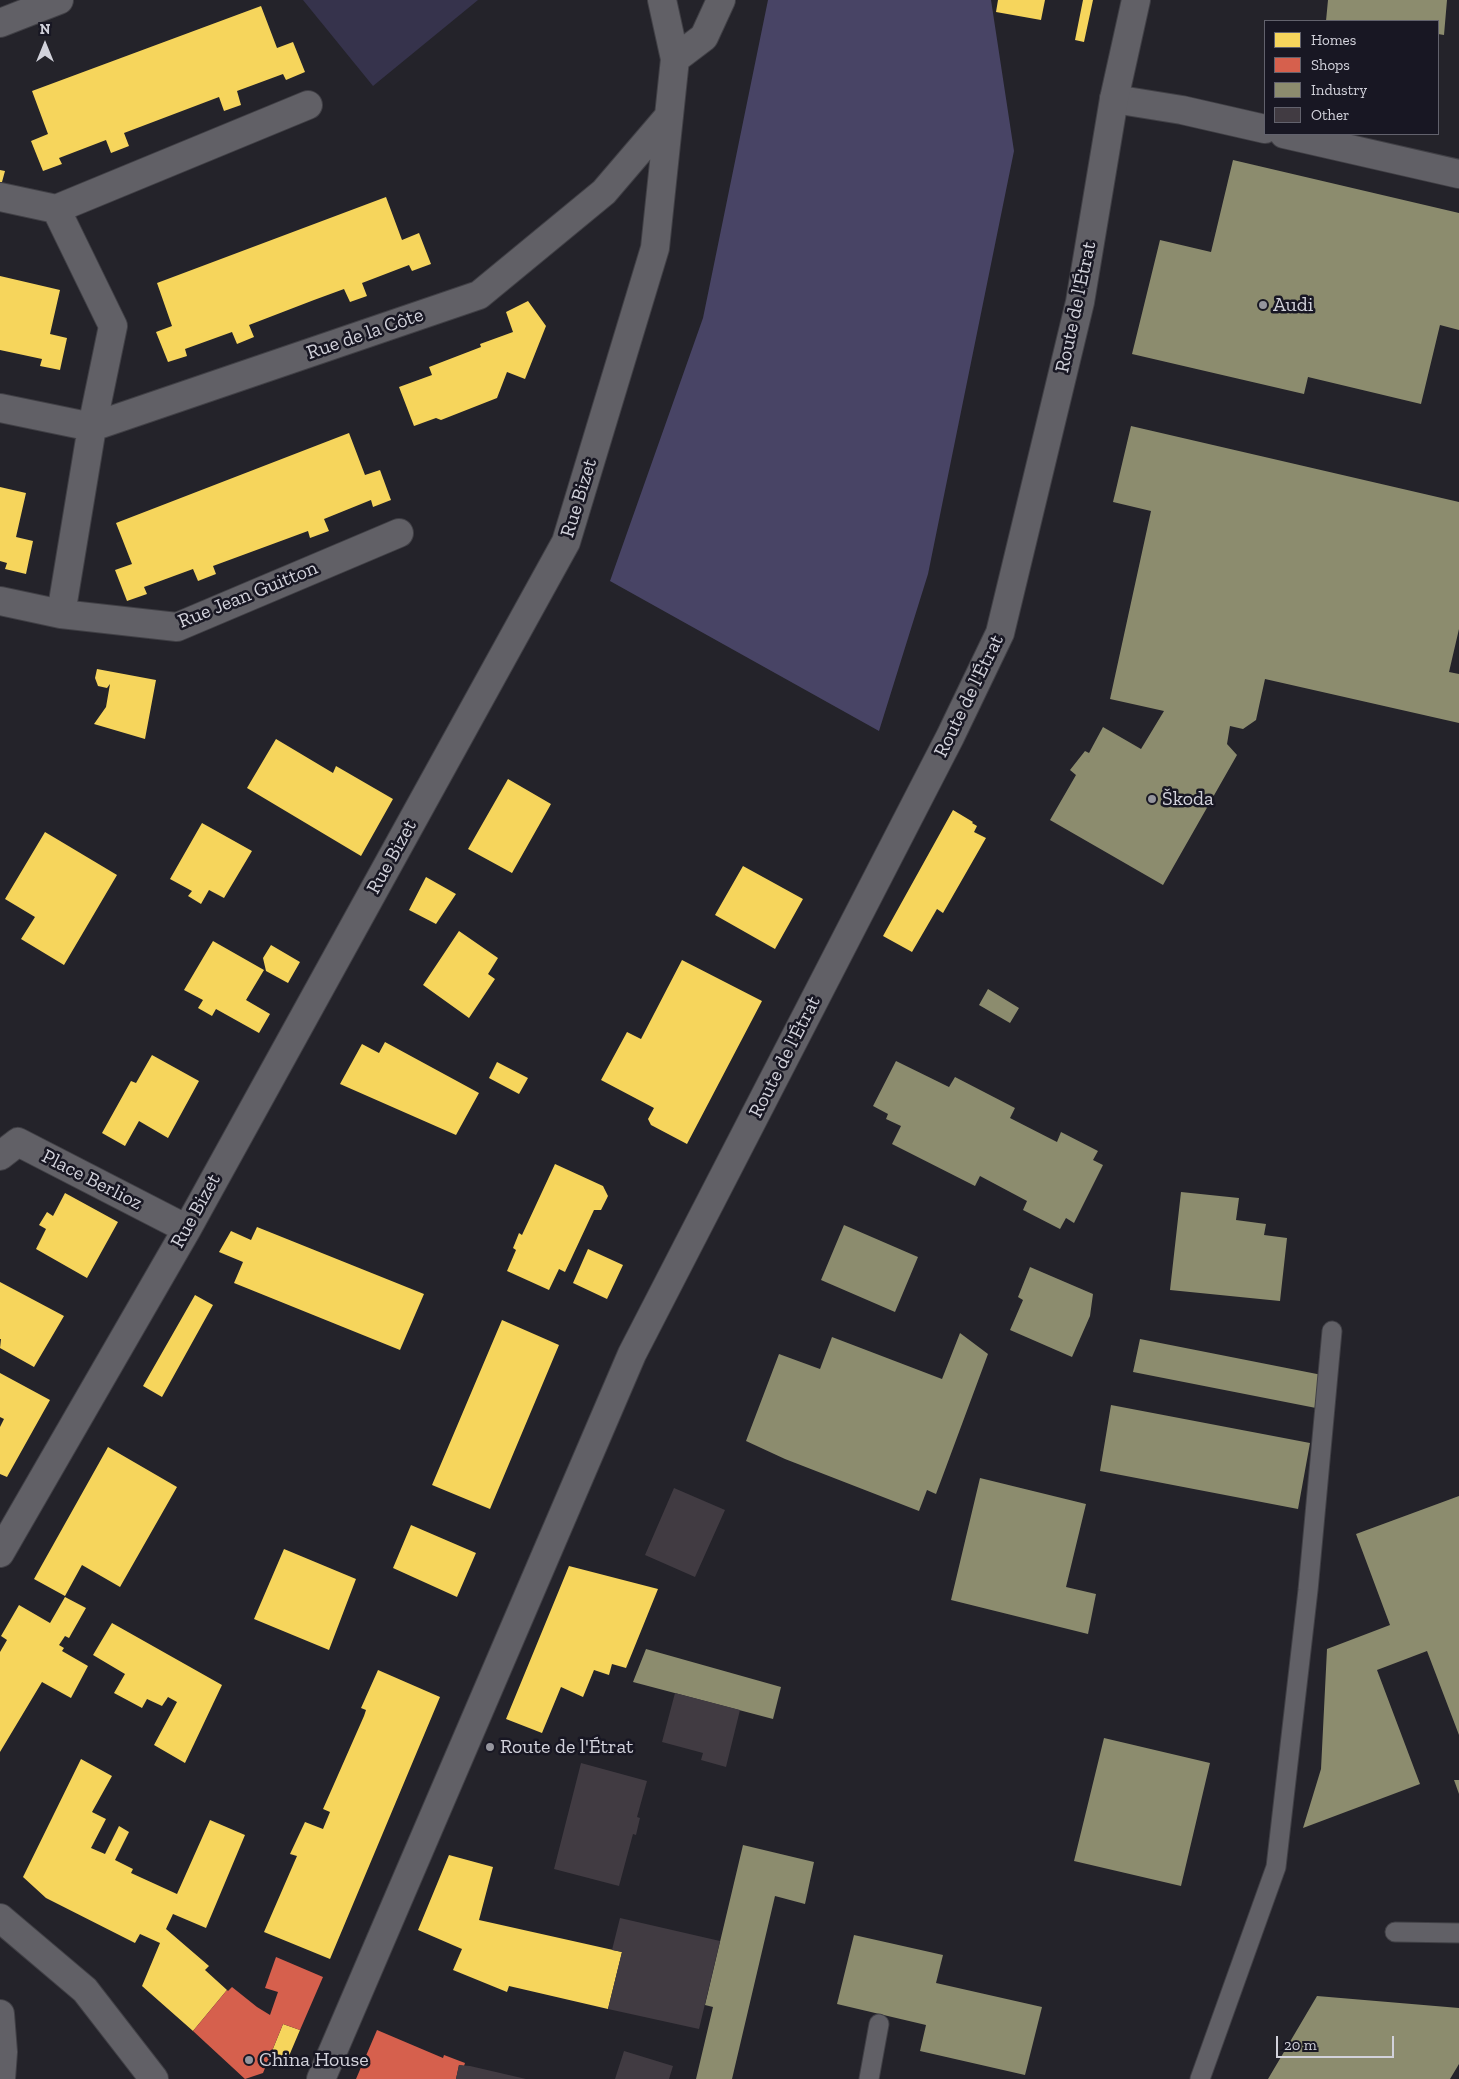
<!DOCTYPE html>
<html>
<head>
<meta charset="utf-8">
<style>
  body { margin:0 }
  #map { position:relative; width:1459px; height:2079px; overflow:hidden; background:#24232a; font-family:"Zilla Slab",serif }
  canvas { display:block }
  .legend { position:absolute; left:1264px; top:20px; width:175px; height:115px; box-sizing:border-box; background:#181723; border:1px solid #62626d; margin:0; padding:6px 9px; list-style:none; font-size:15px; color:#d2d2db }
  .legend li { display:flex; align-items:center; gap:10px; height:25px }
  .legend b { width:25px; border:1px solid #62626d }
  .north { position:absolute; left:20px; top:20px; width:50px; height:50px; -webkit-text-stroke:4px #181723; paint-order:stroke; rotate:0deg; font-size:14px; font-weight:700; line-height:20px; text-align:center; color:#d2d2db }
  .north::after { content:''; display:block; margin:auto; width:18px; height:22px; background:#d2d2db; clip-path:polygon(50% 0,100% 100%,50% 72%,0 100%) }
  .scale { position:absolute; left:1276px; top:2036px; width:118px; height:22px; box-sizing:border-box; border:2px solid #d2d2db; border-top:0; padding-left:6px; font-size:15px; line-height:18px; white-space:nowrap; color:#d2d2db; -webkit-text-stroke:4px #181723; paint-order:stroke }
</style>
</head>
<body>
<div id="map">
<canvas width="1459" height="2079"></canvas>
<ul class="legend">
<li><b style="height:14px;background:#f6d55c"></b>Homes</li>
<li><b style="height:14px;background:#d6604d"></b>Shops</li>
<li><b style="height:14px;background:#8c8c6e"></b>Industry</li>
<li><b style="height:14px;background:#413b42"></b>Other</li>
</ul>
<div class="north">N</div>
<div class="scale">20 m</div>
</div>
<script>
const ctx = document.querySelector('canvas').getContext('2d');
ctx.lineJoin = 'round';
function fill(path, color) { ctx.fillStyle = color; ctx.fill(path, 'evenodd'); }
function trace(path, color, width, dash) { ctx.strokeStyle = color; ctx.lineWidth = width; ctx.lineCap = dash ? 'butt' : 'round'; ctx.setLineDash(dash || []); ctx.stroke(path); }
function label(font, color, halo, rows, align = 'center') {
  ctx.font = font + ' "Zilla Slab",serif'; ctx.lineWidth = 5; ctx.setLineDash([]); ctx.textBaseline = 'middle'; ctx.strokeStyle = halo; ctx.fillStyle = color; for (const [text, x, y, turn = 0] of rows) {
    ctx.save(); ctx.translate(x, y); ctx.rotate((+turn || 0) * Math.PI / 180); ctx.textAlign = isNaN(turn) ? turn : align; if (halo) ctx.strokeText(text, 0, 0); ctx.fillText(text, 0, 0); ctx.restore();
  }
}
const green = new Path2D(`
  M303 0H478L373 86Z`);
const forest = new Path2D(`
  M768 0H991L1014 151 928 574 879 731 610 581 703 318Z`);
const homes = new Path2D(`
  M998 0H1045L1041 20 996 12Z
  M1083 0H1093L1084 42 1075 40Z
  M261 6 277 48 293 42 305 72 286 80 283 74 237 91 241 105 224 111 219 97 124 133 129 146 111 153 106 140 59 158 62 164 43 171 31 141 48 134 32 91Z
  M0 170 5 171 2 182H0Z
  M386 197 402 240 419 233 431 264 412 271 409 265 362 283 367 296 350 302 344 289 314 300 249 325 254 337 237 344 232 332 185 349 187 356 168 362 156 332 172 326 157 283Z
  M0 276 60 290 50 334 67 338 60 370 40 366 42 359 0 350Z
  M528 301 546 326 525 379 507 372 497 398 441 420 436 418 414 426 399 387 432 375 429 367 481 347 480 344 513 332 506 312Z
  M349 433 365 475 380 470 391 500 373 507 371 500 324 519 329 531 310 538 308 531 213 566 216 574 198 581 193 569 144 587 147 594 127 601 115 570 132 564 116 523Z
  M0 487 26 493 16 537 33 541 26 574 5 569 7 563 0 561Z
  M97 669 156 680 145 739 94 724 106 707 110 684 107 688 98 686 95 678Z
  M276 739 333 773 336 766 393 799 361 856 247 788Z
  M508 779 551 804 512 873 468 849Z
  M953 810 973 822 972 823 977 826 974 832 986 838 943 913 937 909 912 952 883 936Z
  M202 823 252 851 224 898 209 890 201 904 188 896 192 891 170 879Z
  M45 832 117 875 64 965 21 939 35 917 5 899Z
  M743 866 803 899 775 949 715 915Z
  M426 877 456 894 436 924 409 910Z
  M459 931 498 958 488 974 495 979 469 1018 423 985Z
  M213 941 264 970 246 1000 270 1014 259 1033 216 1009 212 1016 198 1008 203 1000 184 990Z
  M271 945 300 962 288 983 266 971 263 958Z
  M682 960 762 1001 687 1144 651 1125 648 1119 654 1108 601 1080 627 1032 641 1039Z
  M385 1042 479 1093 456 1135 340 1084 362 1044 379 1053Z
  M152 1055 199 1081 168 1138 139 1121 125 1146 102 1133 131 1081 136 1083Z
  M497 1062 528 1078 519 1094 489 1078Z
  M555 1164 603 1186 608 1196 601 1210H594L565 1272 559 1269 549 1290 507 1271 516 1250 513 1248 519 1233 522 1235Z
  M65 1193 118 1222 87 1278 36 1249 46 1229 39 1225 47 1212 53 1216Z
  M257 1227 424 1294 400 1350 234 1283 243 1262 219 1252 231 1231 251 1240Z
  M588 1249 623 1265 607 1299 573 1283Z
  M0 1282 64 1316 34 1367 0 1348 1 1339H0Z
  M195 1295 213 1305 162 1397 143 1386Z
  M502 1320 559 1345 490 1509 432 1485Z
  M0 1373 50 1400 7 1477 0 1474V1427L4 1419 0 1417Z
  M108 1447 177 1487 120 1587 82 1565 65 1596 34 1579Z
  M411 1525 476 1553 457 1597 393 1568Z
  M284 1549 356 1579 329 1650 254 1619Z
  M569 1566 658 1589 626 1668 612 1664 609 1675 594 1670 583 1697 561 1687 542 1733 506 1719Z
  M65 1597 86 1608 69 1638 65 1636 59 1645 64 1648 62 1651 88 1666 71 1698 42 1682 0 1752V1652L7 1640 1 1636 19 1605 50 1623Z
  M112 1623 222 1685 185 1763 154 1745 177 1702 168 1697 162 1706 147 1699 142 1708 114 1693 125 1674 93 1655Z
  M378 1670 440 1697 330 1959 264 1932 297 1856 290 1854 305 1822 323 1829 330 1812 323 1809 364 1716 366 1710 361 1708Z
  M81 1759 112 1776 92 1812 106 1819 91 1848 105 1854 119 1826 129 1832 115 1860 133 1869 131 1873 177 1894 210 1820 245 1835 206 1928 173 1914 166 1929 209 1966 205 1970 227 1990 193 2031 142 1986 160 1943 140 1934 135 1943 46 1898 23 1877Z
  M449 1855 493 1867 479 1920 622 1952 608 2009 509 1986 507 1992 453 1970 462 1949 418 1930Z
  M283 2024 300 2030 286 2063 270 2056Z`);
const shops = new Path2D(`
  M276 1957 323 1977 300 2030 283 2024 263 2073 245 2079 193 2031 227 1990 228 1991 232 1987 257 2007 270 2015 278 1992 265 1988Z
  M377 2030 443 2058 444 2055 465 2063 464 2066 459 2065 456 2079H356Z`);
const industry = new Path2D(`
  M1328 0H1447L1444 35 1438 34V21H1326Z
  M1233 160 1459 213V330L1440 325 1421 404 1308 377 1304 394 1132 354 1160 240 1211 252Z
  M1131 426 1459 502V629L1449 672 1459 674V723L1265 679 1256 720 1243 729 1230 726 1227 744 1237 755 1163 885 1050 820 1076 775 1070 770 1085 751 1089 753 1103 727 1141 749 1164 711 1110 699 1151 511 1113 502Z
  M988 989 1019 1008 1010 1023 979 1005Z
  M896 1061 949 1087 955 1077 1015 1108 1010 1118 1057 1142 1061 1132 1098 1151 1093 1160 1103 1165 1074 1223 1066 1218 1060 1229 1023 1210 1027 1201 980 1176 975 1186 892 1144 901 1126 886 1119 888 1114 873 1106Z
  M1181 1192 1239 1198 1236 1220 1266 1224 1264 1235 1287 1238 1280 1301 1170 1290Z
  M844 1225 918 1257 895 1312 821 1280Z
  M1030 1267 1093 1294 1090 1316 1072 1357 1010 1330 1023 1300 1018 1297Z
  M960 1333 988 1354 936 1494 927 1490 919 1511 785 1459 746 1441 779 1354 820 1369 832 1337 942 1379Z
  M1140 1339 1322 1375 1316 1408 1133 1372Z
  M1111 1405 1310 1443 1298 1509 1100 1471Z
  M980 1478 1086 1504 1066 1587 1096 1594 1088 1634 951 1600Z
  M1459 1496V1735L1427 1651 1377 1670 1420 1784 1303 1828 1321 1769 1327 1649 1390 1625 1356 1534Z
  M646 1649 781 1687 773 1719 633 1682Z
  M1104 1738 1210 1763 1181 1886 1074 1861Z
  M1454 1780H1459V1794Z
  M743 1845 814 1862 805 1904 775 1896 732 2079H696L713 2007 705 2005Z
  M854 1935 943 1955 936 1983 1042 2007 1025 2075 920 2051 926 2025 837 2004Z
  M1317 1996 1459 2008V2064L1450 2079H1268Z`);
const building = new Path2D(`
  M674 1488 725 1510 695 1577 645 1555Z
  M675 1693 740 1710 726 1767 701 1760 703 1753 662 1742Z
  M581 1763 647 1781 637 1817 640 1818 636 1835 633 1834 619 1886 554 1869Z
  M620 1918 720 1941 699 2029 608 2009 622 1952 612 1950Z
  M624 2051 673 2066 669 2079H615Z
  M459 2065 470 2066 526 2079H456Z`);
const service = new Path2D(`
  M1395 1932 1459 1933
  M869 2079 879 2024
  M1200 2079 1276 1867 1308 1590 1332 1331`);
const minor = new Path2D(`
  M0 23 59 0
  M675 59 704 37 721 0
  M1114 99 1182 110 1265 129
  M1284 134 1459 174
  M0 197 56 209 308 105
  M56 209 113 326 92 427 61 614 177 627 399 533
  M0 408 92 427 479 295 604 192 669 116
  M0 601 61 614
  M0 1156 18 1142 187 1229
  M0 1553 187 1229 566 542 655 248 675 59 662 0
  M0 1918 85 1990 154 2079
  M0 2014 3 2052 1 2079`);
const secondary = new Path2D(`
  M321 2079 632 1354 950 737 1000 633 1080 302 1114 99 1136 0`);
const markers = [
  [1263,305,5,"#95959d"],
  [1152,799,5,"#95959d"],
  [490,1747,5,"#95959d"],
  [249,2060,5,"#95959d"]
];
const poiNames = [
  ["Audi",1273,305],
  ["Škoda",1162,799],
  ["Route de l'Étrat",500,1747],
  ["China House",259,2060]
];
const streetNames = [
  ["Route de l'Étrat",1076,307,-78],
  ["Rue de la Côte",365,334,-19],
  ["Rue Bizet",579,498,-73],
  ["Rue Jean Guitton",248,595,-22],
  ["Route de l'Étrat",969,696,-64],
  ["Rue Bizet",392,857,-61],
  ["Route de l'Étrat",785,1057,-63],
  ["Place Berlioz",92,1180,27],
  ["Rue Bizet",196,1211,-61]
];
fill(green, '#36334c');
fill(forest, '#484465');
fill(homes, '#f6d55c');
fill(shops, '#d6604d');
fill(industry, '#8c8c6e');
fill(building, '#413b42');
trace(service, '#414046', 21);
trace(minor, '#414046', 30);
trace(secondary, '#414046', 30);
trace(service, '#616066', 19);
trace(minor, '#616066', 28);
trace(secondary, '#616066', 28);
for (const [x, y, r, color] of markers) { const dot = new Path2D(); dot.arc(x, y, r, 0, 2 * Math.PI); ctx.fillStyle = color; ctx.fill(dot); trace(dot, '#181723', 2); }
label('20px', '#d2d2db', '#181723', poiNames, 'left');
label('20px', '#d2d2db', '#181723', streetNames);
</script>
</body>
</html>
